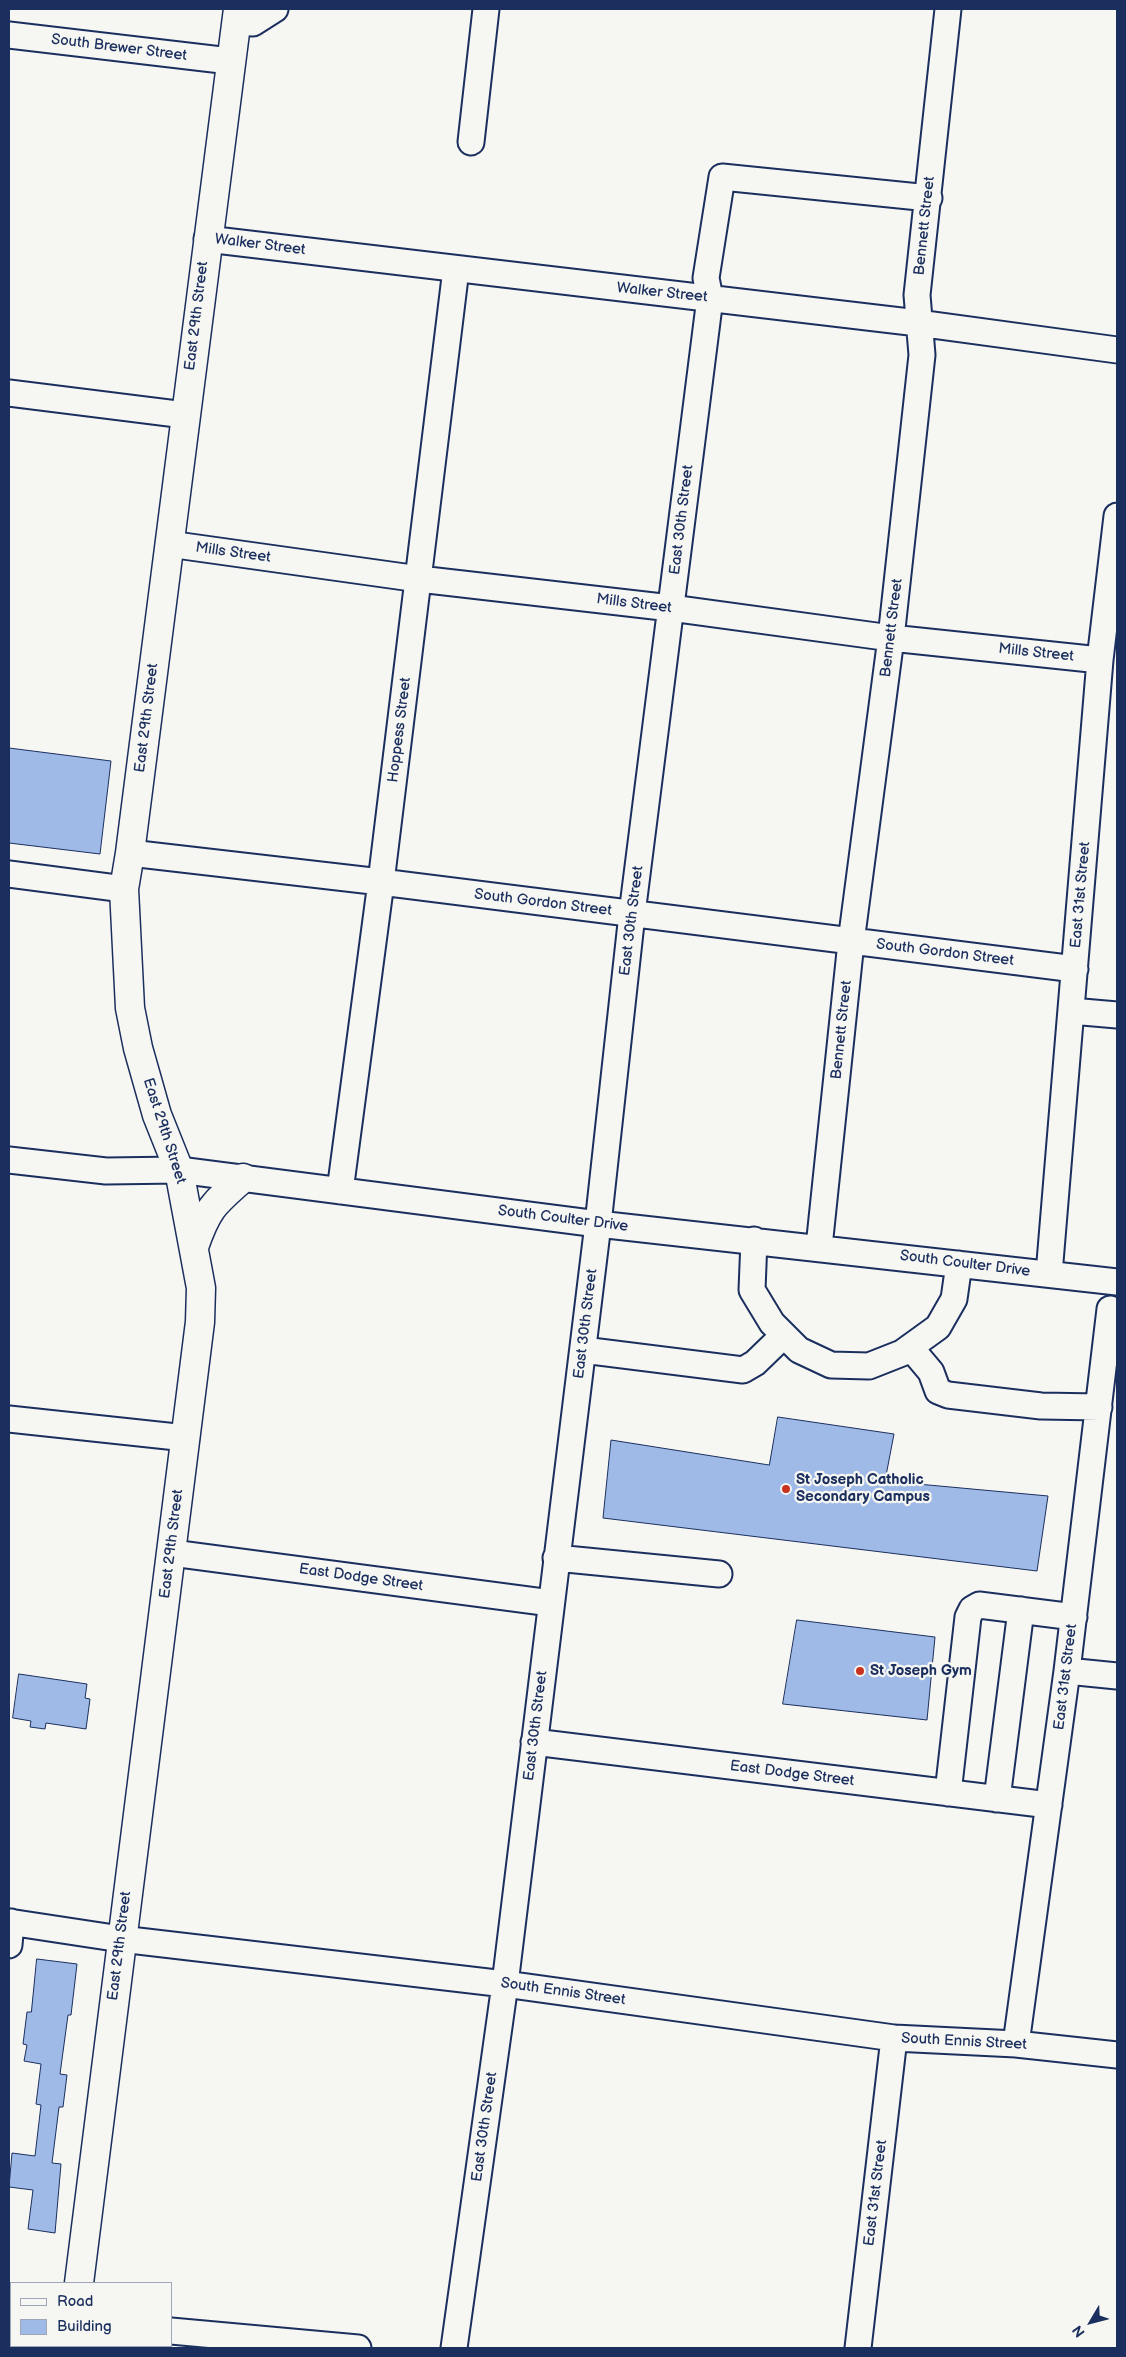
<!DOCTYPE html>
<html>
<head>
<meta charset="utf-8">
<style>
  body { margin:0 }
  #map { position:relative; width:1126px; height:2357px; overflow:hidden; background:#f6f6f2; font-family:"Balsamiq Sans",sans-serif }
  canvas { display:block }
  .frame { position:absolute; inset:0; border:10px solid #1b2f5e; pointer-events:none }
  .legend { position:absolute; left:10px; top:2282px; width:162px; height:65px; box-sizing:border-box; background:#f6f6f2; border:1px solid #9ea6b7; margin:0; padding:6px 9px; list-style:none; font-size:15px; color:#1b2f5e }
  .legend li { display:flex; align-items:center; gap:10px; height:25px }
  .legend b { width:25px; border:1px solid #9ea6b7 }
  .north { position:absolute; left:1066px; top:2297px; width:50px; height:50px; -webkit-text-stroke:4px #f6f6f2; paint-order:stroke; rotate:233deg; font-size:14px; font-weight:700; line-height:20px; text-align:center; color:#1b2f5e }
  .north::after { content:''; display:block; margin:auto; width:18px; height:22px; background:#1b2f5e; clip-path:polygon(50% 0,100% 100%,50% 72%,0 100%) }
</style>
</head>
<body>
<div id="map">
<canvas width="1126" height="2357"></canvas>
<div class="frame"></div>
<ul class="legend">
<li><b style="height:6px;background:#f6f6f2"></b>Road</li>
<li><b style="height:14px;background:#9fbae7"></b>Building</li>
</ul>
<div class="north">N</div>
</div>
<script>
const ctx = document.querySelector('canvas').getContext('2d');
ctx.lineJoin = 'round';
function fill(path, color) { ctx.fillStyle = color; ctx.fill(path, 'evenodd'); }
function trace(path, color, width, dash) { ctx.strokeStyle = color; ctx.lineWidth = width; ctx.lineCap = dash ? 'butt' : 'round'; ctx.setLineDash(dash || []); ctx.stroke(path); }
function label(font, color, halo, rows, align = 'center') {
  ctx.font = font + ' "Balsamiq Sans",sans-serif'; ctx.lineWidth = 4.5; ctx.setLineDash([]); ctx.textBaseline = 'middle'; ctx.strokeStyle = halo; ctx.fillStyle = color; for (const [text, x, y, turn = 0] of rows) {
    ctx.save(); ctx.translate(x, y); ctx.rotate((+turn || 0) * Math.PI / 180); ctx.textAlign = isNaN(turn) ? turn : align; if (halo) ctx.strokeText(text, 0, 0); ctx.fillText(text, 0, 0); ctx.restore();
  }
}
const building = new Path2D(`
  M9 748 111 761 100 854 9 843Z
  M778 1417 894 1434 885 1481 1048 1496 1037 1571 603 1518 611 1440 769 1465Z
  M797 1620 935 1637 927 1720 783 1704Z
  M19 1674 87 1684 85 1698 90 1699 86 1729 46 1723 45 1729 30 1727 31 1721 13 1718Z
  M37 1959 77 1964 71 2015H68L60 2074 67 2075 63 2107H59L52 2163 61 2164 55 2233 28 2229 33 2190 9 2187 12 2153 35 2156 41 2105 36 2104 41 2064 24 2061 27 2045 23 2044 27 2012H31Z`);
const minor = new Path2D(`
  M236 22 253 23 275 9
  M9 35 230 61
  M471 142 486 9
  M207 239 918 323 1117 350
  M9 393 185 415
  M169 544 419 579 671 608 891 638 1100 660
  M130 853 381 882 1075 969
  M9 874 124 889
  M1071 1011 1117 1015
  M9 1160 106 1171 179 1170 598 1224 1117 1282
  M340 1191 381 882 456 269
  M754 1240 752 1290 772 1323 799 1350 831 1365 869 1366 902 1353 938 1327 954 1299 959 1264
  M819 1247 851 942 891 638 922 355 917 295 948 9
  M1049 1274 1100 660 1117 516
  M910 1347 931 1372 938 1391 948 1395 1041 1406 1099 1407
  M583 1350 743 1370 755 1363 784 1335
  M9 1419 186 1438
  M172 1553 551 1603
  M556 1558 719 1574
  M1067 1671 1117 1676
  M534 1742 1049 1805
  M948 1793 968 1617 972 1609 979 1605 1074 1617
  M997 1799 1021 1610
  M9 1922 121 1939 505 1984 894 2038 1016 2044 1117 2055
  M9 1945 11 1922
  M1016 2044 1067 1671 1110 1309
  M171 2331 358 2348
  M9 2342H11
  M454 2348 505 1984 598 1224 632 914 710 298 706 278 722 177 929 198
  M858 2348 894 2038`);
const major = new Path2D(`
  M194 1247C207 1209 213 1204 243 1178
  M79 2283 200 1322 201 1288 179 1170 157 1115 138 1048 130 1008 124 889 130 853 238 9
  M71 2348V2346`);
const markers = [
  [786,1489,5,"#c8321e"],
  [860,1671,5,"#c8321e"]
];
const streetNames = [
  ["South Brewer Street",119,48,7],
  ["Bennett Street",925,226,-84],
  ["Walker Street",260,245,7],
  ["Walker Street",662,293,6],
  ["East 29th Street",197,316,-83],
  ["East 30th Street",682,520,-83],
  ["Mills Street",233,553,8],
  ["Mills Street",634,604,7],
  ["Bennett Street",892,628,-83],
  ["Mills Street",1036,653,6],
  ["East 29th Street",147,718,-83],
  ["Hoppess Street",400,730,-83],
  ["East 31st Street",1081,895,-85],
  ["South Gordon Street",543,903,7],
  ["East 30th Street",632,921,-83],
  ["South Gordon Street",945,953,7],
  ["Bennett Street",842,1030,-84],
  ["East 29th Street",164,1131,72],
  ["South Coulter Drive",563,1219,7],
  ["South Coulter Drive",965,1264,7],
  ["East 30th Street",586,1324,-83],
  ["East 29th Street",172,1544,-83],
  ["East Dodge Street",361,1578,8],
  ["East 31st Street",1066,1677,-83],
  ["East 30th Street",536,1726,-83],
  ["East Dodge Street",792,1774,7],
  ["East 29th Street",120,1946,-83],
  ["South Ennis Street",563,1992,8],
  ["South Ennis Street",964,2042,3],
  ["East 30th Street",485,2127,-82],
  ["East 31st Street",876,2193,-83]
];
const poiNames = [
  ["St Joseph Catholic",796,1480],
  ["Secondary Campus",796,1497],
  ["St Joseph Gym",870,1671]
];
fill(building, '#9fbae7');
trace(building, '#1b2f5e', 1);
trace(minor, '#1b2f5e', 29);
trace(major, '#1b2f5e', 31);
trace(minor, '#f6f6f2', 25);
trace(major, '#f6f6f2', 28);
for (const [x, y, r, color] of markers) { const dot = new Path2D(); dot.arc(x, y, r, 0, 2 * Math.PI); ctx.fillStyle = color; ctx.fill(dot); trace(dot, '#f6f6f2', 2); }
label('15px', '#1b2f5e', '#f6f6f2', streetNames);
label('bold 15px', '#1b2f5e', '#f6f6f2', poiNames, 'left');
</script>
</body>
</html>
